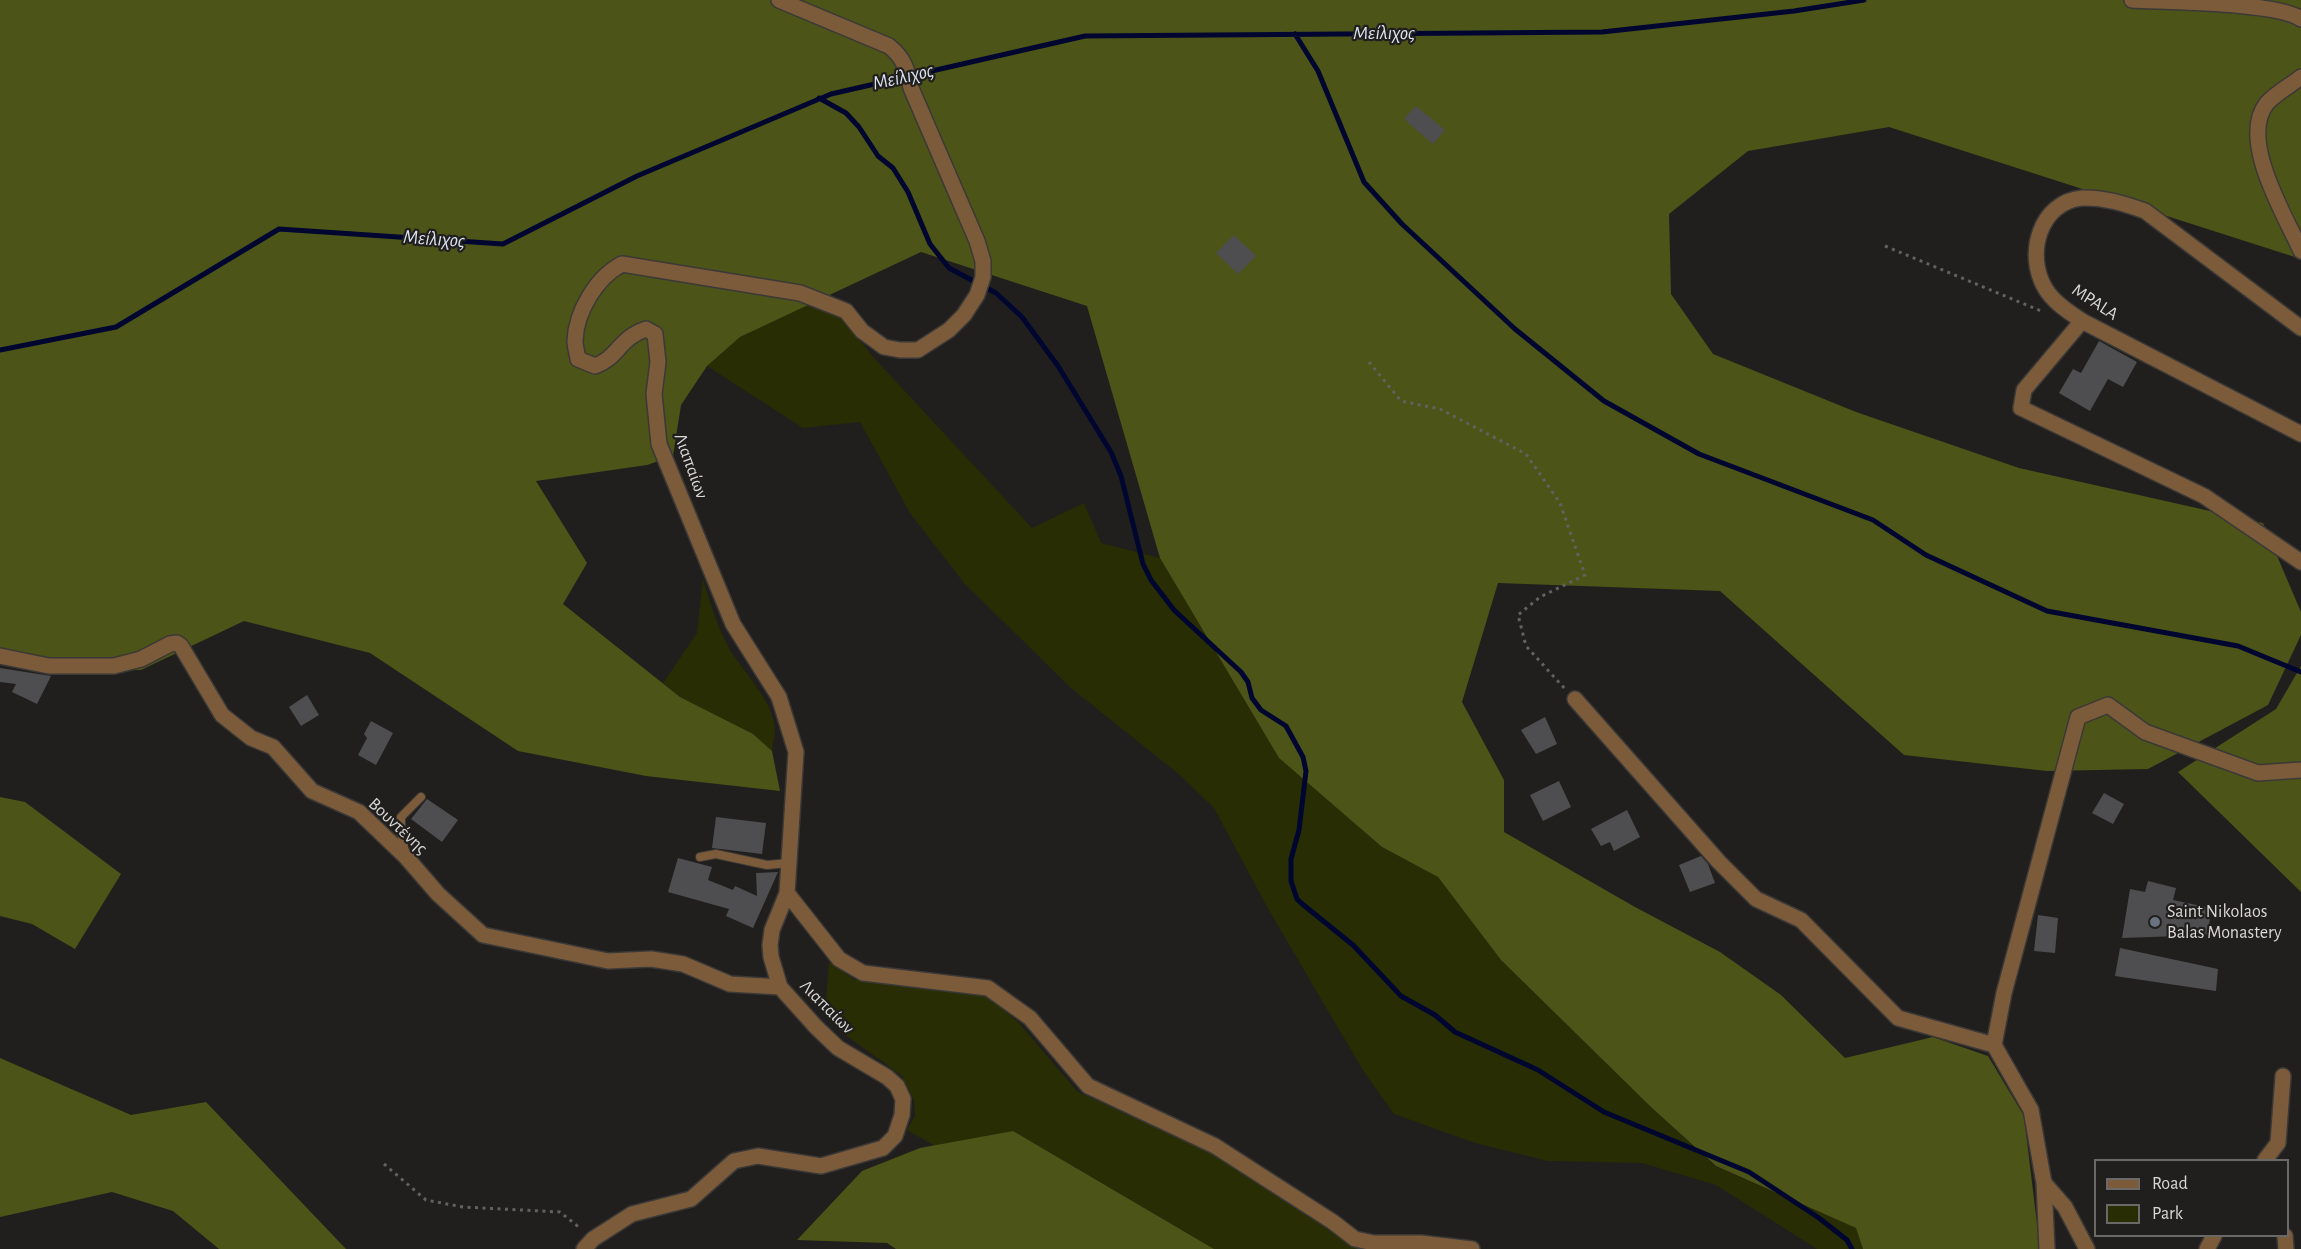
<!DOCTYPE html>
<html>
<head>
<meta charset="utf-8">
<style>
  body { margin:0 }
  #map { position:relative; width:2301px; height:1249px; overflow:hidden; background:#211f1d; font-family:"Alegreya Sans",sans-serif }
  canvas { display:block }
  .legend { position:absolute; left:2094px; top:1159px; width:195px; height:78px; box-sizing:border-box; background:#211f1d; border:2px solid #6b6967; margin:0; padding:8px 10px; list-style:none; font-size:18px; color:#dad8d7 }
  .legend li { display:flex; align-items:center; gap:12px; height:30px }
  .legend b { width:30px; border:2px solid #6b6967 }
</style>
</head>
<body>
<div id="map">
<canvas width="2301" height="1249"></canvas>
<ul class="legend">
<li><b style="height:8px;background:#7c5b3a"></b>Road</li>
<li><b style="height:16px;background:#282d04"></b>Park</li>
</ul>
</div>
<script>
const ctx = document.querySelector('canvas').getContext('2d');
ctx.lineJoin = 'round';
function fill(path, color) { ctx.fillStyle = color; ctx.fill(path, 'evenodd'); }
function trace(path, color, width, dash) { ctx.strokeStyle = color; ctx.lineWidth = width; ctx.lineCap = dash ? 'butt' : 'round'; ctx.setLineDash(dash || []); ctx.stroke(path); }
function label(font, color, halo, rows, align = 'center') {
  ctx.font = font + ' "Alegreya Sans",sans-serif'; ctx.lineWidth = 4.5; ctx.setLineDash([]); ctx.textBaseline = 'middle'; ctx.strokeStyle = halo; ctx.fillStyle = color; for (const [text, x, y, turn = 0] of rows) {
    ctx.save(); ctx.translate(x, y); ctx.rotate((+turn || 0) * Math.PI / 180); ctx.textAlign = isNaN(turn) ? turn : align; if (halo) ctx.strokeText(text, 0, 0); ctx.fillText(text, 0, 0); ctx.restore();
  }
}
const green = new Path2D(`
  M810 304 840 316 875 359 1032 528 1084 503 1101 543 1160 558 1279 758 1382 847 1438 877 1501 960 1652 1108 1715 1166 1856 1228 1863 1249H1817L1716 1185 1642 1163 1548 1161 1475 1143 1394 1114 1364 1072 1270 912 1214 808 1181 776 1071 688 964 583 910 513 860 422 803 428 707 366 740 337Z
  M703 579C710 602 717 626 729 648 742 671 773 700 775 728 775 735 773 743 772 751L753 734 680 697 663 683 697 633Z
  M829 962 855 980 986 995 1018 1022 1078 1092 1211 1153 1361 1249H1214L1013 1131 935 1146 907 1130 915 1116 914 1100 902 1076 843 1033 818 1008 826 999Z`);
const forest = new Path2D(`
  M0 0H2301V259L1889 127 1748 151 1669 214 1671 294 1713 354 1856 412 2019 468 2263 523 2301 612V635L2268 705 2148 769 2047 771 1904 755 1720 591 1498 583 1462 702 1504 780V832L1635 907 1720 952 1781 995 1845 1058 1933 1037 1988 1056 2024 1116 2040 1249H1863L1856 1228 1716 1166 1652 1108 1501 960 1438 877 1382 847 1279 758 1160 558 1087 306 921 252 740 337 707 366 681 405 673 456 647 465 536 481 587 563 563 604 680 697 753 734 772 751 780 791 646 776 518 751 370 653 244 621 141 670 108 671 0 650Z
  M2301 666V892L2178 772 2276 709Z
  M0 797 25 802 121 874 75 949 32 924 0 916Z
  M0 1058 131 1115 206 1102 346 1249H219L173 1211 112 1192 0 1217Z
  M1013 1131 1214 1249H896L887 1243 797 1240 862 1171 920 1148Z`);
const stream = new Path2D(`
  M1295 34 1318 71 1364 182 1402 224 1515 329 1604 401 1699 454 1873 520 1926 555 2047 611 2238 646 2301 672
  M819 98 846 113 859 127 878 156 893 168 908 192 930 244 949 268 996 293 1022 317 1058 366 1111 452 1121 476 1143 564 1151 580 1174 610 1241 672 1248 682 1252 698 1261 710 1286 726 1303 757 1306 771 1299 830 1291 859V881L1297 899 1301 903 1353 945 1401 996 1435 1015 1455 1032 1538 1070 1604 1112 1749 1172 1819 1218 1847 1240 1852 1249
  M0 350 116 327 279 229 503 244 637 176 831 94 1085 36 1602 32 1794 11 1864 0`);
const building = new Path2D(`
  M1416 106 1445 130 1433 144 1404 119Z
  M1234 235 1256 256 1238 274 1216 253Z
  M2099 341 2137 362 2123 387 2108 379 2090 411 2059 393 2073 369 2081 373Z
  M0 668 51 676 37 704 12 692 16 684 0 682Z
  M307 695 319 715 301 726 289 707Z
  M1545 717 1557 744 1536 754 1521 730Z
  M371 721 393 733 376 765 358 755 367 738 364 734Z
  M1559 781 1571 807 1543 821 1530 795Z
  M2104 793 2124 804 2113 824 2092 813Z
  M427 799 458 820 442 842 411 819Z
  M1627 810 1640 837 1614 851 1610 842 1601 846 1591 829Z
  M716 817 766 823 762 854 712 848Z
  M1701 856 1708 864 1715 883 1690 892 1679 865Z
  M678 858 712 867 708 880 733 890 735 886 757 896 756 873 778 872 753 928 726 916 729 909 668 892Z
  M2148 881 2176 888 2173 900 2211 908 2208 935 2122 938 2130 889 2145 892Z
  M2038 915 2058 918 2055 953 2034 951Z
  M2120 948 2218 969 2216 991 2115 976Z`);
const path = new Path2D(`
  M1885 246 2041 311
  M1369 362 1401 401 1440 409 1526 454 1560 503 1585 575 1540 597 1518 615 1526 646 1565 689
  M384 1164 426 1200 463 1207 560 1212 580 1228`);
const service = new Path2D(`
  M405 852 401 832V817L421 797
  M700 857 716 854 767 865 789 863`);
const minor = new Path2D(`
  M2132 0C2165 2 2278 2 2301 19
  M2301 77C2291 85 2276 93 2267 103 2238 139 2285 215 2301 251
  M2082 321 2024 390 2021 408 2204 496 2301 562
  M2301 328 2145 211C2125 204 2104 197 2082 198 2040 202 2025 254 2045 288 2053 302 2069 312 2082 321L2301 434
  M0 656 49 666H114L141 659 170 644 177 643 181 646 222 715 251 738 273 747 312 791 359 812 406 857 438 894 483 935 608 961 651 959 683 964 730 984 780 987
  M1575 699 1719 862 1756 899 1801 920 1898 1018 1994 1045
  M787 893 839 959 863 973 988 988 1030 1018 1088 1086 1215 1146 1333 1222 1355 1239 1374 1243H1421L1472 1249
  M2265 1160 2278 1143 2283 1076
  M2044 1183 2065 1207 2087 1249
  M2285 1236 2286 1249
  M584 1249 593 1239 632 1214 691 1199 734 1161 758 1156 821 1166 883 1148 895 1136 902 1115 903 1099 897 1086 887 1077 838 1048 816 1027 780 987 771 957 770 945 772 930 787 893 796 752 779 697 733 624 659 444 654 394 658 362 655 334 646 329C619 338 618 358 595 366L578 359C577 353 575 346 575 341 576 311 597 277 622 264L800 293 846 311 862 331 884 347 900 350H918L949 330 964 315 977 295 983 277V261L977 241 911 88C907 69 904 58 889 46L779 0
  M2047 1249 2044 1183 2031 1110 1994 1045 2004 993 2078 717 2108 705 2145 732 2258 773 2301 770
  M2207 1249 2214 1236`);
const markers = [
  [2155,922,6,"#6b7280"]
];
const streetNames = [
  ["MPALA",2095,302,33],
  ["Λιαπαίων",691,466,70],
  ["Βουντένης",398,826,43],
  ["Λιαπαίων",827,1007,45]
];
const poiNames = [
  ["Saint Nikolaos",2167,912],
  ["Balas Monastery",2167,933]
];
const waterNames = [
  ["Μείλιχος",1384,33],
  ["Μείλιχος",903,77,-13],
  ["Μείλιχος",434,239,4]
];
fill(green, '#282d04');
fill(forest, '#4d5417');
trace(stream, '#00062f', 5);
fill(building, '#4e4e51');
trace(service, '#3b3937', 10);
trace(minor, '#3b3937', 18);
trace(path, '#63615f', 3, [3, 4.5]);
trace(service, '#7c5b3a', 8);
trace(minor, '#7c5b3a', 15);
for (const [x, y, r, color] of markers) { const dot = new Path2D(); dot.arc(x, y, r, 0, 2 * Math.PI); ctx.fillStyle = color; ctx.fill(dot); trace(dot, '#211f1d', 2); }
label('18px', '#dad8d7', '#211f1d', streetNames);
label('18px', '#dad8d7', '#211f1d', poiNames, 'left');
label('italic 20px', '#dbe3f3', '#211f1d', waterNames);
</script>
</body>
</html>
